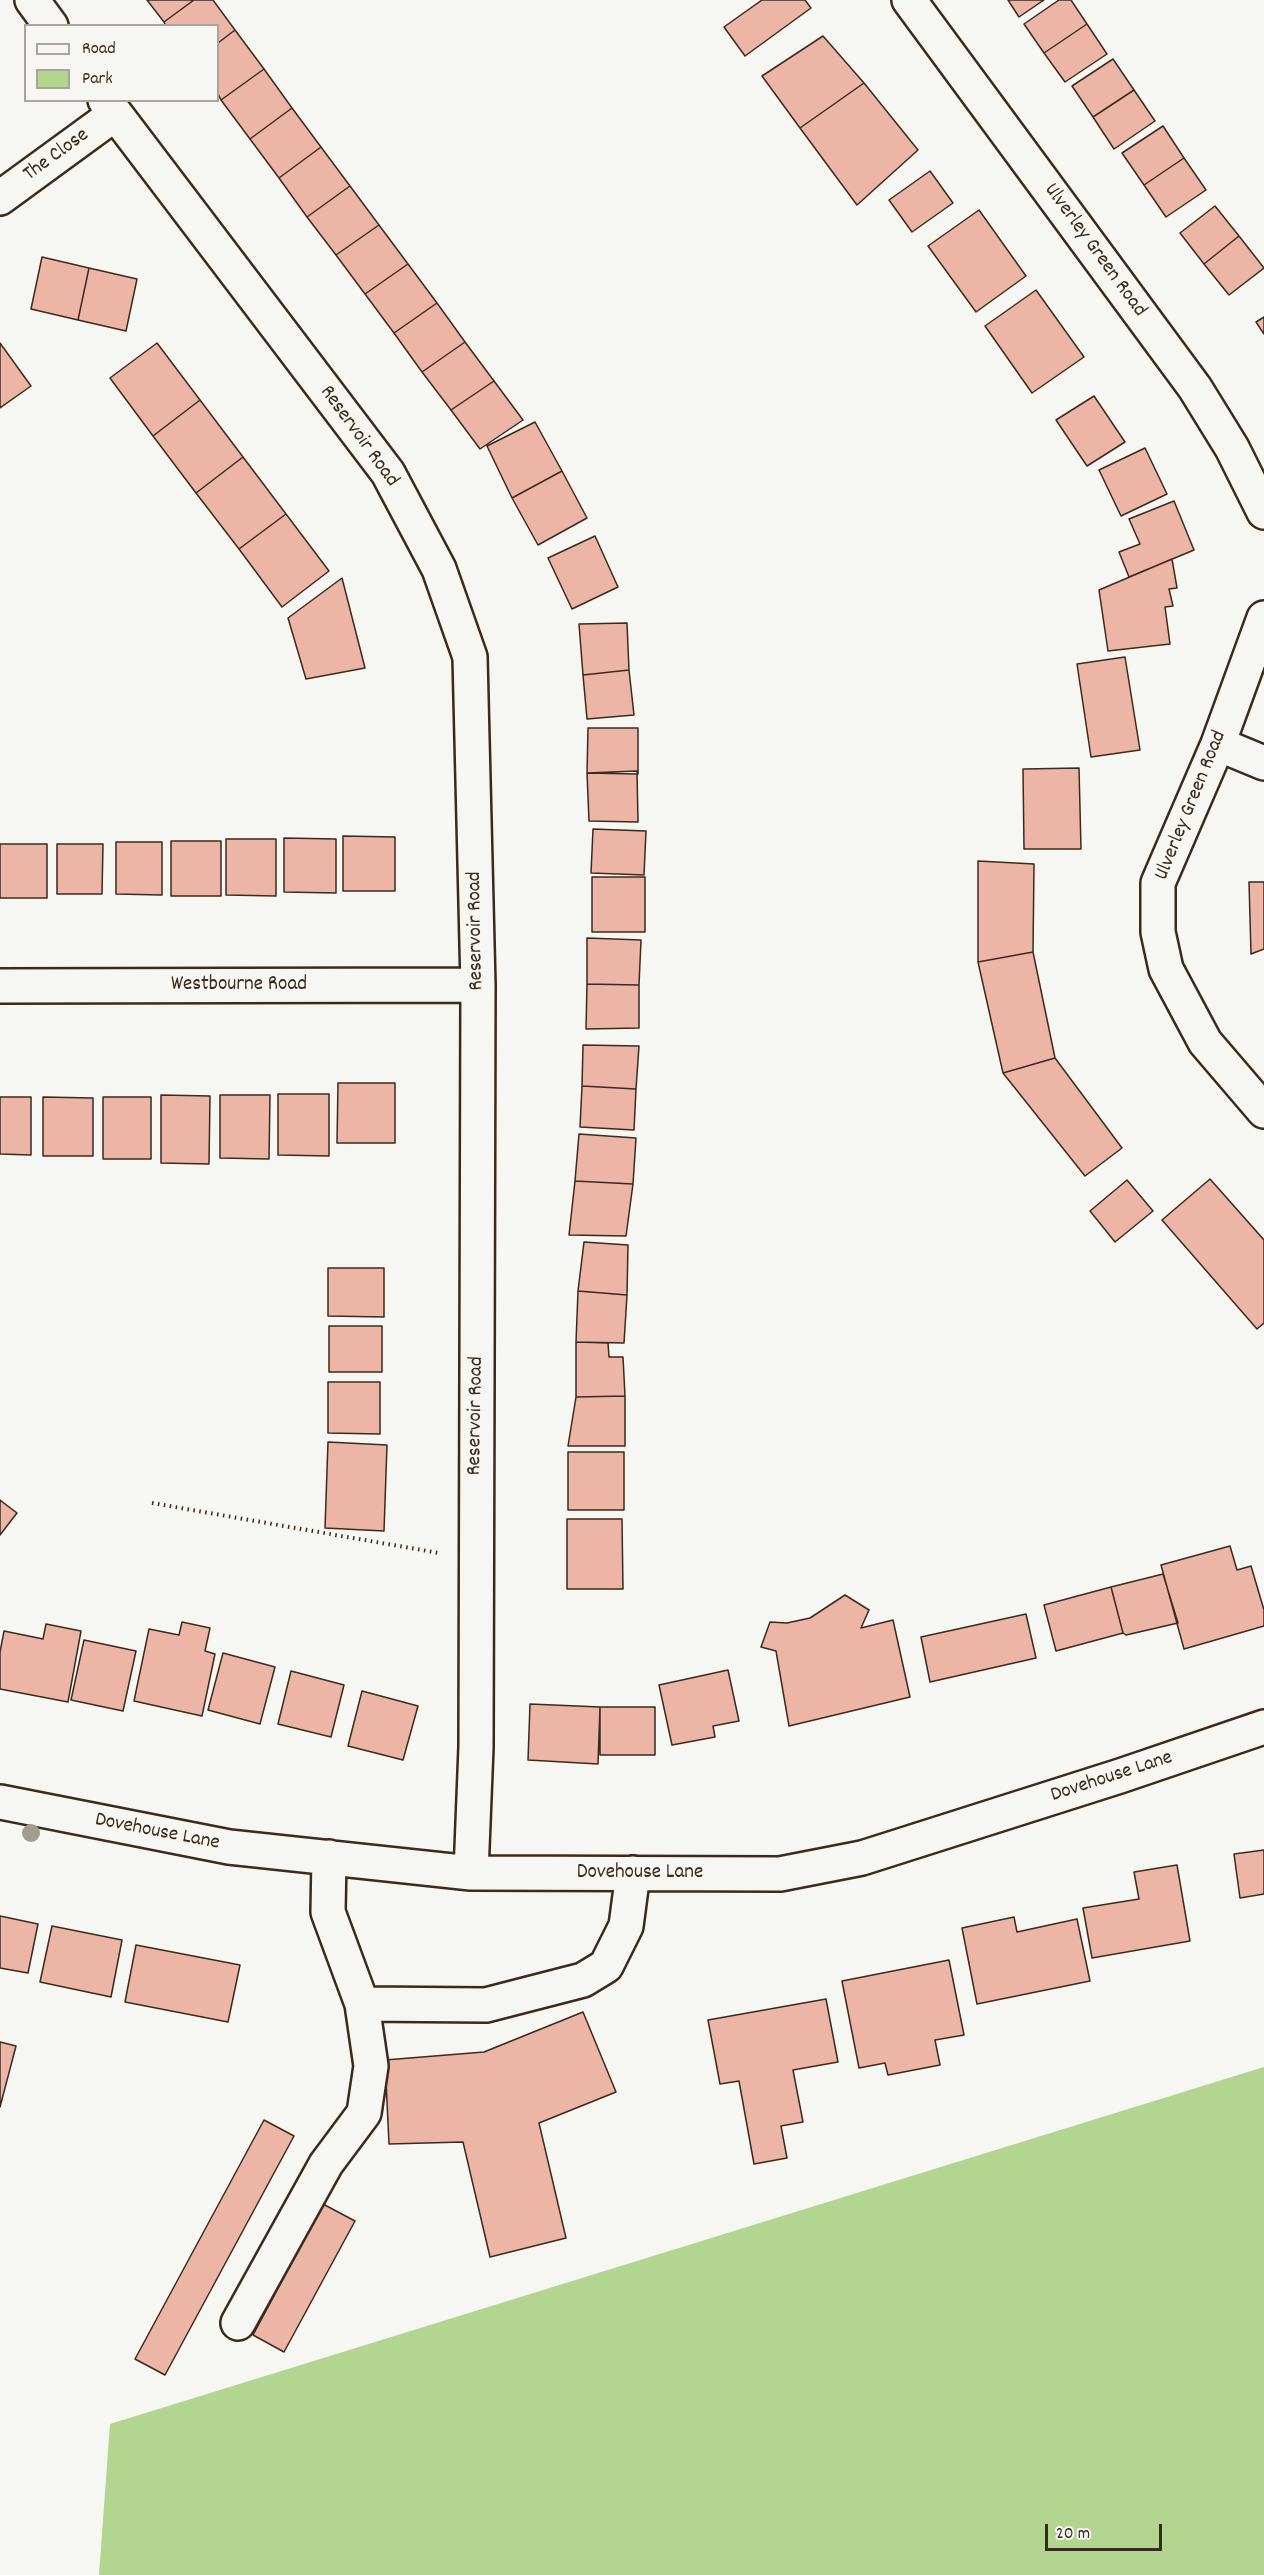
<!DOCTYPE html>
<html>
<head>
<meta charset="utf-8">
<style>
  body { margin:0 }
  #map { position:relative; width:1264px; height:2575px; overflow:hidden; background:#f6f6f2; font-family:Dekko,sans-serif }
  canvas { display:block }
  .legend { position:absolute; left:24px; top:24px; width:195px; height:78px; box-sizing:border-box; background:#f6f6f2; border:2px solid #aba49d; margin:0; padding:8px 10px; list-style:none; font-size:18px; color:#3b2a1e }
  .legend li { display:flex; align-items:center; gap:12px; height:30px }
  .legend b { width:30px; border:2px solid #aba49d }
  .scale { position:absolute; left:1045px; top:2524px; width:117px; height:27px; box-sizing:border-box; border:3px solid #3b2a1e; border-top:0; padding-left:8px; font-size:18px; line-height:21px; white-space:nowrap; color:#3b2a1e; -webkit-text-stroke:4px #f6f6f2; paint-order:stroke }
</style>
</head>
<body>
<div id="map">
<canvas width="1264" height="2575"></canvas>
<ul class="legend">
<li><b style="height:8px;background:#f6f6f2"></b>Road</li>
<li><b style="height:16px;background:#b2d590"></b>Park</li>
</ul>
<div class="scale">20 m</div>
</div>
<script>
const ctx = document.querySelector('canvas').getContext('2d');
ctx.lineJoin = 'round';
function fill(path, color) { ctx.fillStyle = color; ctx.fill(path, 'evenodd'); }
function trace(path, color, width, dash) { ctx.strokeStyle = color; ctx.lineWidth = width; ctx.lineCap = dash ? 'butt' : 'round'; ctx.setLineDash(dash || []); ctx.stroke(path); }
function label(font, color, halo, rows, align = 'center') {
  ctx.font = font + ' Dekko,sans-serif'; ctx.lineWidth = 4.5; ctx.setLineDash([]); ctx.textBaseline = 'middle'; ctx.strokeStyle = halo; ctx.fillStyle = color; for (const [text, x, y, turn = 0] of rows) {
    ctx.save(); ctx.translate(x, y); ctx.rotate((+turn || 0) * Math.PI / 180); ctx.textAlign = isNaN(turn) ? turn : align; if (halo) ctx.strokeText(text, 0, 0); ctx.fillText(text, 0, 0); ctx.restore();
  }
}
const green = new Path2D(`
  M1264 2067V2575H99L110 2424Z`);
const building = new Path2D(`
  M147 0H194L164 22Z
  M194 0H213L235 30 218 43V26H166L164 22Z
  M762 0H805L811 8 745 56 724 27Z
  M1008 0H1044L1019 17Z
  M1059 0H1071L1087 24 1044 53 1024 24Z
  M1087 24 1107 54 1065 82 1044 53Z
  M235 30 264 69 221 100 218 94V43Z
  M823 36 864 83 800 128 762 76Z
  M1113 59 1134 90 1093 117 1072 86Z
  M264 69 292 108 250 139 221 100Z
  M864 83 918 150 857 205 800 128Z
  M1134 90 1155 121 1114 149 1093 117Z
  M292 108 321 147 279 178 250 139Z
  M1163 126 1184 158 1144 185 1122 153Z
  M321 147 350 186 307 217 279 178Z
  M1184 158 1206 190 1166 217 1144 185Z
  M930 171 953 203 912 232 889 200Z
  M350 186 379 225 336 255 307 217Z
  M1215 206 1239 236 1204 264 1180 233Z
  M979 210 1026 276 976 312 928 246Z
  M379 225 408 264 365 294 336 255Z
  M1239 236 1264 268 1229 295 1204 264Z
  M42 257 89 268 78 320 31 309Z
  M408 264 437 303 394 333 365 294Z
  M89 268 137 279 126 331 78 320Z
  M1036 290 1084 357 1032 393 985 326Z
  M437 303 465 342 422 372 394 333Z
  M1264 317V334L1256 322Z
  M465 342 494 381 451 410 422 372Z
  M0 343 31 386 0 408Z
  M157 343 200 400 153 436 110 378Z
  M494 381 523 420 480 449 451 410Z
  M1094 396 1125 442 1087 466 1056 420Z
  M200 400 243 457 196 493 153 436Z
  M535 422 562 471 512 498 487 446Z
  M1145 448 1167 494 1121 516 1099 470Z
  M243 457 286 514 239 549 196 493Z
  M562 471 587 518 538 545 512 498Z
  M1174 501 1194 550 1129 577 1119 552 1140 544 1129 519Z
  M286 514 329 571 282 607 239 549Z
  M595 536 618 587 572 609 548 558Z
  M1172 559 1177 588 1169 589 1173 606 1165 607 1170 644 1108 651 1099 590Z
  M342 578 365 668 306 679 288 618Z
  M627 623 629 670 583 675 579 624Z
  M1125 657 1140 750 1091 757 1077 664Z
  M629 670 634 715 587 719 583 675Z
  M588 728H638V774L587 773Z
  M1079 768 1081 849H1024L1023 769Z
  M637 771 638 822 589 821 587 773Z
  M593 829 646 831 644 875 591 873Z
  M343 836 395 837V891H343Z
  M284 838 336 839V893L284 892Z
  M226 839H276V896L226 895Z
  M171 841H221V896H171Z
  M116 842H162V895L116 894Z
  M0 844H47V898H0Z
  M57 844H103L102 894H57Z
  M978 861 1034 864 1033 952 978 962Z
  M592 877H645V932H592Z
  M1249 882H1264V949L1251 954Z
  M587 938 641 940 639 985 587 984Z
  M1033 952 1055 1058 1003 1073 978 962Z
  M587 984 639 985V1028L586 1029Z
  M583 1045 639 1046 636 1089 582 1086Z
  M1055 1058 1122 1148 1085 1176 1003 1073Z
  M338 1083H395V1143H337Z
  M582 1086 636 1089 634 1130 580 1127Z
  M278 1094H329V1156L278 1155Z
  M161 1095 210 1096 209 1164 161 1163Z
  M220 1095H270L269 1159 220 1158Z
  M0 1097H31V1155L0 1154Z
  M43 1097 93 1098V1156H43Z
  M103 1097H151V1159H103Z
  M579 1134 636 1138 633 1184 575 1181Z
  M1210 1179 1264 1240V1323L1257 1329 1162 1220Z
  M1127 1180 1153 1211 1115 1242 1090 1211Z
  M575 1181 633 1184 626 1236 569 1235Z
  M584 1242 628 1245 627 1295 578 1291Z
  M328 1268H384V1317L328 1316Z
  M578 1291 627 1295 624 1343 576 1342Z
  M329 1326H382V1372H329Z
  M576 1342 608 1343 609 1357H623L625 1396 576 1397Z
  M328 1382H380V1434L328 1433Z
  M625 1396V1446H568L576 1397Z
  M328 1442 387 1445 384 1531 325 1528Z
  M568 1452H624V1510H568Z
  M0 1500 17 1513 0 1535Z
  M567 1519H622L623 1589H567Z
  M1230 1546 1237 1570 1251 1566 1264 1610V1626L1184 1649 1161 1565Z
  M1163 1574 1178 1623 1126 1635 1123 1633 1111 1587Z
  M1111 1587 1123 1633 1056 1651 1044 1605Z
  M845 1595 869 1610 861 1628 893 1620 910 1697 789 1726 776 1651 761 1647 770 1622 787 1623 810 1618Z
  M1026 1614 1036 1658 930 1682 921 1637Z
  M182 1622 210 1628 205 1651 215 1654 202 1716 134 1701 149 1629 179 1635Z
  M46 1624 81 1631 68 1702 0 1689V1652L4 1631 43 1639Z
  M84 1640 136 1651 123 1711 71 1700Z
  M223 1653 275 1667 260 1724 208 1710Z
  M728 1670 739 1721 713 1726 715 1737 672 1745 659 1685Z
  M291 1671 344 1685 331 1737 278 1724Z
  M362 1691 418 1706 403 1760 348 1746Z
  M530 1704 600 1707 598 1764 528 1760Z
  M600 1707H655V1755H600Z
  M1264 1850V1894L1240 1898 1234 1854Z
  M1177 1865 1190 1941 1092 1958 1083 1908 1139 1899 1134 1872Z
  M0 1916 38 1924 28 1973 0 1968Z
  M1014 1917 1017 1932 1077 1919 1090 1981 977 2004 962 1928Z
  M52 1926 122 1940 111 1997 40 1982Z
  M136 1945 240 1965 228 2022 125 2002Z
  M949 1960 964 2035 935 2040 940 2065 888 2075 885 2063 859 2068 842 1981Z
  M826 1999 838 2062 793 2070 803 2122 781 2126 787 2158 754 2164 739 2081 720 2084 708 2020Z
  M583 2012 616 2092 539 2123 566 2238 490 2257 463 2142 389 2144 385 2060 484 2052Z
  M0 2042 16 2046 0 2107Z
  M264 2120 294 2136 165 2375 135 2359Z
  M323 2204 355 2221 284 2352 253 2335Z`);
const path = new Path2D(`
  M152 1503 439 1553`);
const minor = new Path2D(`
  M32 0 51 26
  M909 0 1195 388 1232 448 1264 512
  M105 100 388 473 439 569 470 657 478 985 476 1747 471 1873
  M0 198 115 114
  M1264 618 1218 744 1158 883V932L1166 969 1205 1042 1264 1111
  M1218 744 1264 763
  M0 986 478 985
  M0 1802 229 1847 471 1873 780 1874 862 1858 1120 1776 1264 1727
  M362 2004 486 2005 583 1980 606 1966 626 1926 633 1873
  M238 2323 326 2164 364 2113 371 2066 362 2004 328 1912 329 1857`);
const trees = [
  [31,1833]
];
const streetNames = [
  ["The Close",57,156,-36],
  ["Ulverley Green Road",1094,251,54],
  ["Reservoir Road",358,437,54],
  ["Ulverley Green Road",1192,806,-68],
  ["Reservoir Road",477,931,-91],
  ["Westbourne Road",239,986],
  ["Reservoir Road",477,1416,-89],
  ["Dovehouse Lane",1112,1778,-18],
  ["Dovehouse Lane",157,1833,11],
  ["Dovehouse Lane",640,1874]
];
fill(green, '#b2d590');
fill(building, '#edb5a5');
trace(building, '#3b2a1e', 1.5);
trace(minor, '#3b2a1e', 38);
trace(path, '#3b2a1e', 4, [1.5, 4.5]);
trace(minor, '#f6f6f2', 33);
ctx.fillStyle = '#a09d8d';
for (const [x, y] of trees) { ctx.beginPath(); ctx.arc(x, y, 9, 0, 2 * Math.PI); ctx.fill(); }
label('21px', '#3b2a1e', '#f6f6f2', streetNames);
</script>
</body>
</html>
